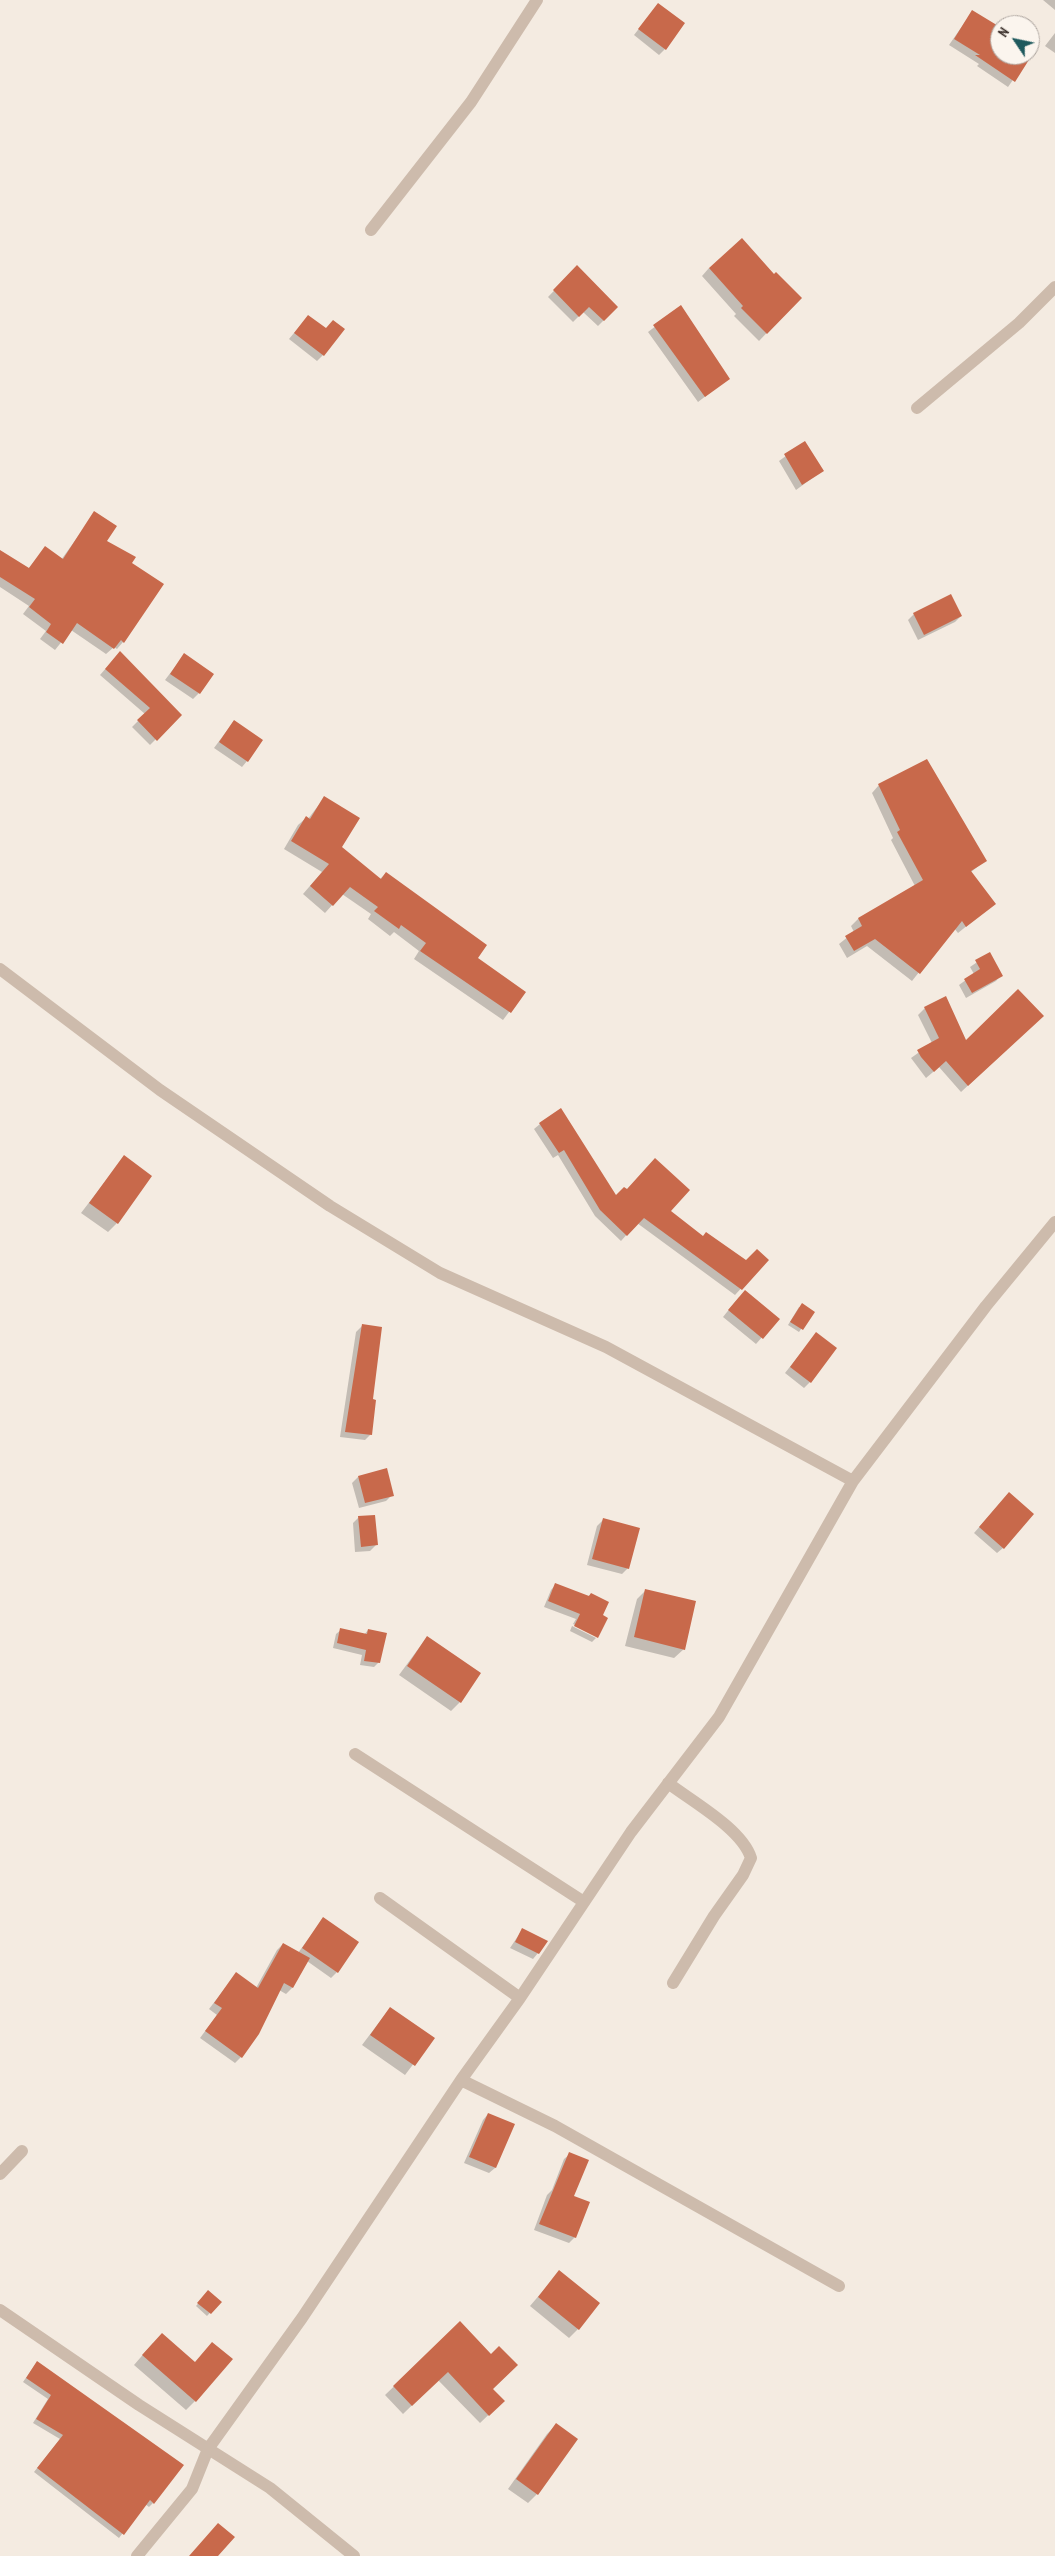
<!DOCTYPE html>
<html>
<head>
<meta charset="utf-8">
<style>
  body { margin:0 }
  #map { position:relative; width:1055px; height:2556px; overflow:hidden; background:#f4ebe1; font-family:"PT Sans Narrow",sans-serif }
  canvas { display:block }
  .north { position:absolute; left:990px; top:15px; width:50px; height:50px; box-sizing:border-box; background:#fbf5ee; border:1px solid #aea6a0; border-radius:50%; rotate:304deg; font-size:14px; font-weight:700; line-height:20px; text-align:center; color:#3b302b }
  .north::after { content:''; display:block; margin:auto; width:18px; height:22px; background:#1f5a5e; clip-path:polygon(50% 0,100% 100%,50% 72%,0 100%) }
</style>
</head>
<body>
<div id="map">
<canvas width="1055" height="2556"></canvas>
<div class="north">N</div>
</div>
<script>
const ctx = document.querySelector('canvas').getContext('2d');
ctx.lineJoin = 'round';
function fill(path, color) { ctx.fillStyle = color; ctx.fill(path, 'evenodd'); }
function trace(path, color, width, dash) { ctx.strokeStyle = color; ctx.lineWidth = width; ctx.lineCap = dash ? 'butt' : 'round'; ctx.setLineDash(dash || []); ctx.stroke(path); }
const shadow = new Path2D(`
  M1043 0H1055V10Z
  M658 4 665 49 659 55 634 35Z
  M972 12 1000 30V55H1030V49L1033 51 1008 87 977 66 979 64 949 45Z
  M1055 33V53L1045 46Z
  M577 267 617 307 598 326 583 312 573 322 548 297Z
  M709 268 774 276 800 298 759 341 734 316 736 314 702 276Z
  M681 307 728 379 698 402 648 332Z
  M308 316 323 355 317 361 289 339Z
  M805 442 822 471 796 490 779 461Z
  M95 513 105 541 131 563 123 642 117 649 114 647 106 654 71 630 55 650 40 639 46 631 23 614 29 606 0 587V551L28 569 45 548 61 560Z
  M951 596 961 616 955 622 918 640 908 620 914 614Z
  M184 655 199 693 193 699 165 680Z
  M114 659 180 715 150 745 132 727 145 714 100 675Z
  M234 721 247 761 242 767 214 748Z
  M879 785 986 860 971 872 994 904 958 933 954 928 912 981 867 946 847 958 839 944 854 932 851 926 858 919 915 886 891 840 893 838 872 793Z
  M324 798 341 847 380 879 386 873 476 958 524 992 503 1020 414 959 419 951 394 932 390 936 368 919 371 914 342 894 325 913 303 894 322 872 284 849 298 825 306 818 308 819Z
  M989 954 1001 975 996 981 966 998 959 985 974 974 970 967Z
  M925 1008 966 1042 1035 1023 961 1092 939 1067 926 1078 911 1058 932 1043 918 1015Z
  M540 1124 615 1197 669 1211 703 1237 746 1262 767 1260 735 1295 637 1223 621 1241 595 1216 558 1155 553 1158 534 1129Z
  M124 1157 117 1223 108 1232 81 1213Z
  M739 1297 778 1319 756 1344 723 1317Z
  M799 1307 813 1312 799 1332 788 1325Z
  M362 1326 372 1400 371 1434 365 1440 340 1437 356 1332Z
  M816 1334 810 1382 804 1388 785 1373Z
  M358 1477 392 1495 386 1501 359 1508 352 1483Z
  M1003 1500V1548L997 1553 974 1533Z
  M359 1517 376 1545 370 1551 355 1552 353 1523Z
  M603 1520 628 1568 622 1574 587 1565 597 1526Z
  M556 1584 587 1597 591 1594 601 1615 597 1636 573 1624 576 1619 544 1607 551 1590Z
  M646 1590 684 1649 674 1658 625 1646 637 1599Z
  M572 1626 596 1638 592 1642 570 1631Z
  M341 1630 364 1635 368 1630 379 1662 374 1667 360 1665 362 1655 333 1648 336 1634Z
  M427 1637 460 1702 451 1711 399 1675Z
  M323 1919 337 1972 331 1978 307 1961 292 1988 286 1994 279 1990 241 2057 235 2063 200 2038 217 2015 209 2009 236 1974 256 1988 277 1950 283 1944 298 1953Z
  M522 1930 538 1953 533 1959 510 1948Z
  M390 2008 433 2038 405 2075 362 2045Z
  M488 2114 513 2125 495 2168 489 2173 464 2163 483 2120Z
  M570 2154 575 2237 569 2243 534 2230 547 2195 552 2190 564 2159Z
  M559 2272 578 2329 569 2338 530 2306Z
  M208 2292 220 2302 207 2316 196 2306Z
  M460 2323 492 2389 503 2401 480 2423 438 2380 403 2414 385 2395Z
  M153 2343 195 2401 186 2410 134 2365Z
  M37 2362 153 2503 149 2507 145 2504 119 2538 34 2472 60 2439 33 2423 48 2399 23 2382Z
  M556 2425 537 2494 528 2503 508 2489 547 2434Z`);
const building = new Path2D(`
  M658 3 685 23 666 50 638 29Z
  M972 10 1000 27V55H1032L1015 82 975 55H980L954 39Z
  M742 238 774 274 776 272 802 298 767 334 741 308 743 306 709 268Z
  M577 265 618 307 604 321 589 307 579 317 553 290Z
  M681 305 730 379 705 397 653 325Z
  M308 315 326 328 333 320 345 329 324 356 294 333Z
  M805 441 824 471 802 485 784 454Z
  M94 511 117 526 107 541 136 557 132 563 164 584 124 643 121 640 114 649 77 623 63 644 46 632 51 624 29 607 35 599 0 577V550L29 568 45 546 63 559Z
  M951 594 962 616 924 635 913 613Z
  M120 651 182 715 157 741 137 720 150 708 105 669Z
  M184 653 214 674 200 694 170 674Z
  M234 720 263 740 248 762 219 742Z
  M927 759 987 861 971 871 996 904 966 927 962 921 920 974 875 939 854 951 845 936 862 926 858 918 923 880 897 832 900 830 878 784Z
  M324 796 360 818 342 847 381 879 386 872 487 945 478 958 526 992 511 1013 420 951 426 943 401 925 399 929 374 911 378 907 350 887 333 906 310 886 329 864 291 841 306 816 310 819Z
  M990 952 1003 976 972 993 964 979 980 969 975 960Z
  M1018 989 1044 1016 968 1086 946 1061 934 1072 921 1057 917 1050 939 1038 924 1007 946 996 966 1040Z
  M561 1108 616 1195 624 1187 627 1189 655 1158 690 1190 671 1211 703 1236 706 1232 746 1260 757 1249 769 1260 742 1290 644 1218 627 1236 600 1210 564 1150 559 1153 539 1123Z
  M124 1155 152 1176 118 1224 89 1203Z
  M745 1290 780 1319 763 1339 728 1310Z
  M802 1303 815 1312 803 1330 790 1322Z
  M362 1324 382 1327 373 1399 376 1400 372 1435 345 1432Z
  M816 1332 837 1348 811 1383 790 1367Z
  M387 1468 394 1496 365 1503 358 1476Z
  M1009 1492 1034 1514 1004 1549 979 1527Z
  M375 1515 378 1545 361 1547 358 1516Z
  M603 1518 640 1528 629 1569 592 1559Z
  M555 1583 589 1596 591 1593 609 1602 603 1615 608 1618 598 1638 574 1626 580 1614 548 1601Z
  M645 1589 696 1601 685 1650 634 1637Z
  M340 1628 367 1634 368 1629 387 1633 380 1663 364 1661 366 1650 337 1643Z
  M427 1636 481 1673 461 1703 407 1666Z
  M323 1917 359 1942 338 1973 302 1948Z
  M522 1928 548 1941 539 1954 515 1942Z
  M283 1943 310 1958 293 1988 284 1983 259 2034 242 2058 205 2031 222 2008 214 2003 236 1972 258 1988Z
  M390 2007 435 2038 415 2066 370 2035Z
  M488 2113 515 2124 496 2168 469 2157Z
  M569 2152 589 2160 574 2196 590 2202 576 2238 539 2224Z
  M559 2270 600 2303 579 2330 538 2297Z
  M208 2290 222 2302 211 2314 197 2303Z
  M460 2321 491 2354 499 2346 518 2365 493 2389 505 2401 489 2416 448 2372 412 2406 393 2386Z
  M162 2333 195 2362 212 2342 233 2359 196 2402 142 2355Z
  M37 2361 184 2465 154 2504 150 2500 124 2535 37 2468 63 2435 36 2419 51 2395 26 2378Z
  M556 2423 578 2439 538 2495 516 2479Z
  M218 2523 235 2537 218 2556H189Z`);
const minor = new Path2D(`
  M371 230 471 102 537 0
  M917 408 1019 323 1055 287
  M0 969 160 1090 330 1206 440 1273 606 1347 853 1481
  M355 1754 584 1902
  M668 1783C693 1802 742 1829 751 1858L743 1875 714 1916 673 1983
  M380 1898 520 1998
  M461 2080 555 2126 839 2286
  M0 2174 22 2151
  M0 2310 139 2405 270 2488 354 2556
  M137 2556 192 2489 208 2449 302 2318 461 2080 520 1998 631 1832 719 1717 853 1481 986 1306 1055 1222`);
fill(shadow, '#0003');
fill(building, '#c8694b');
trace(minor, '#cdbbac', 12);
</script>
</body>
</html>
